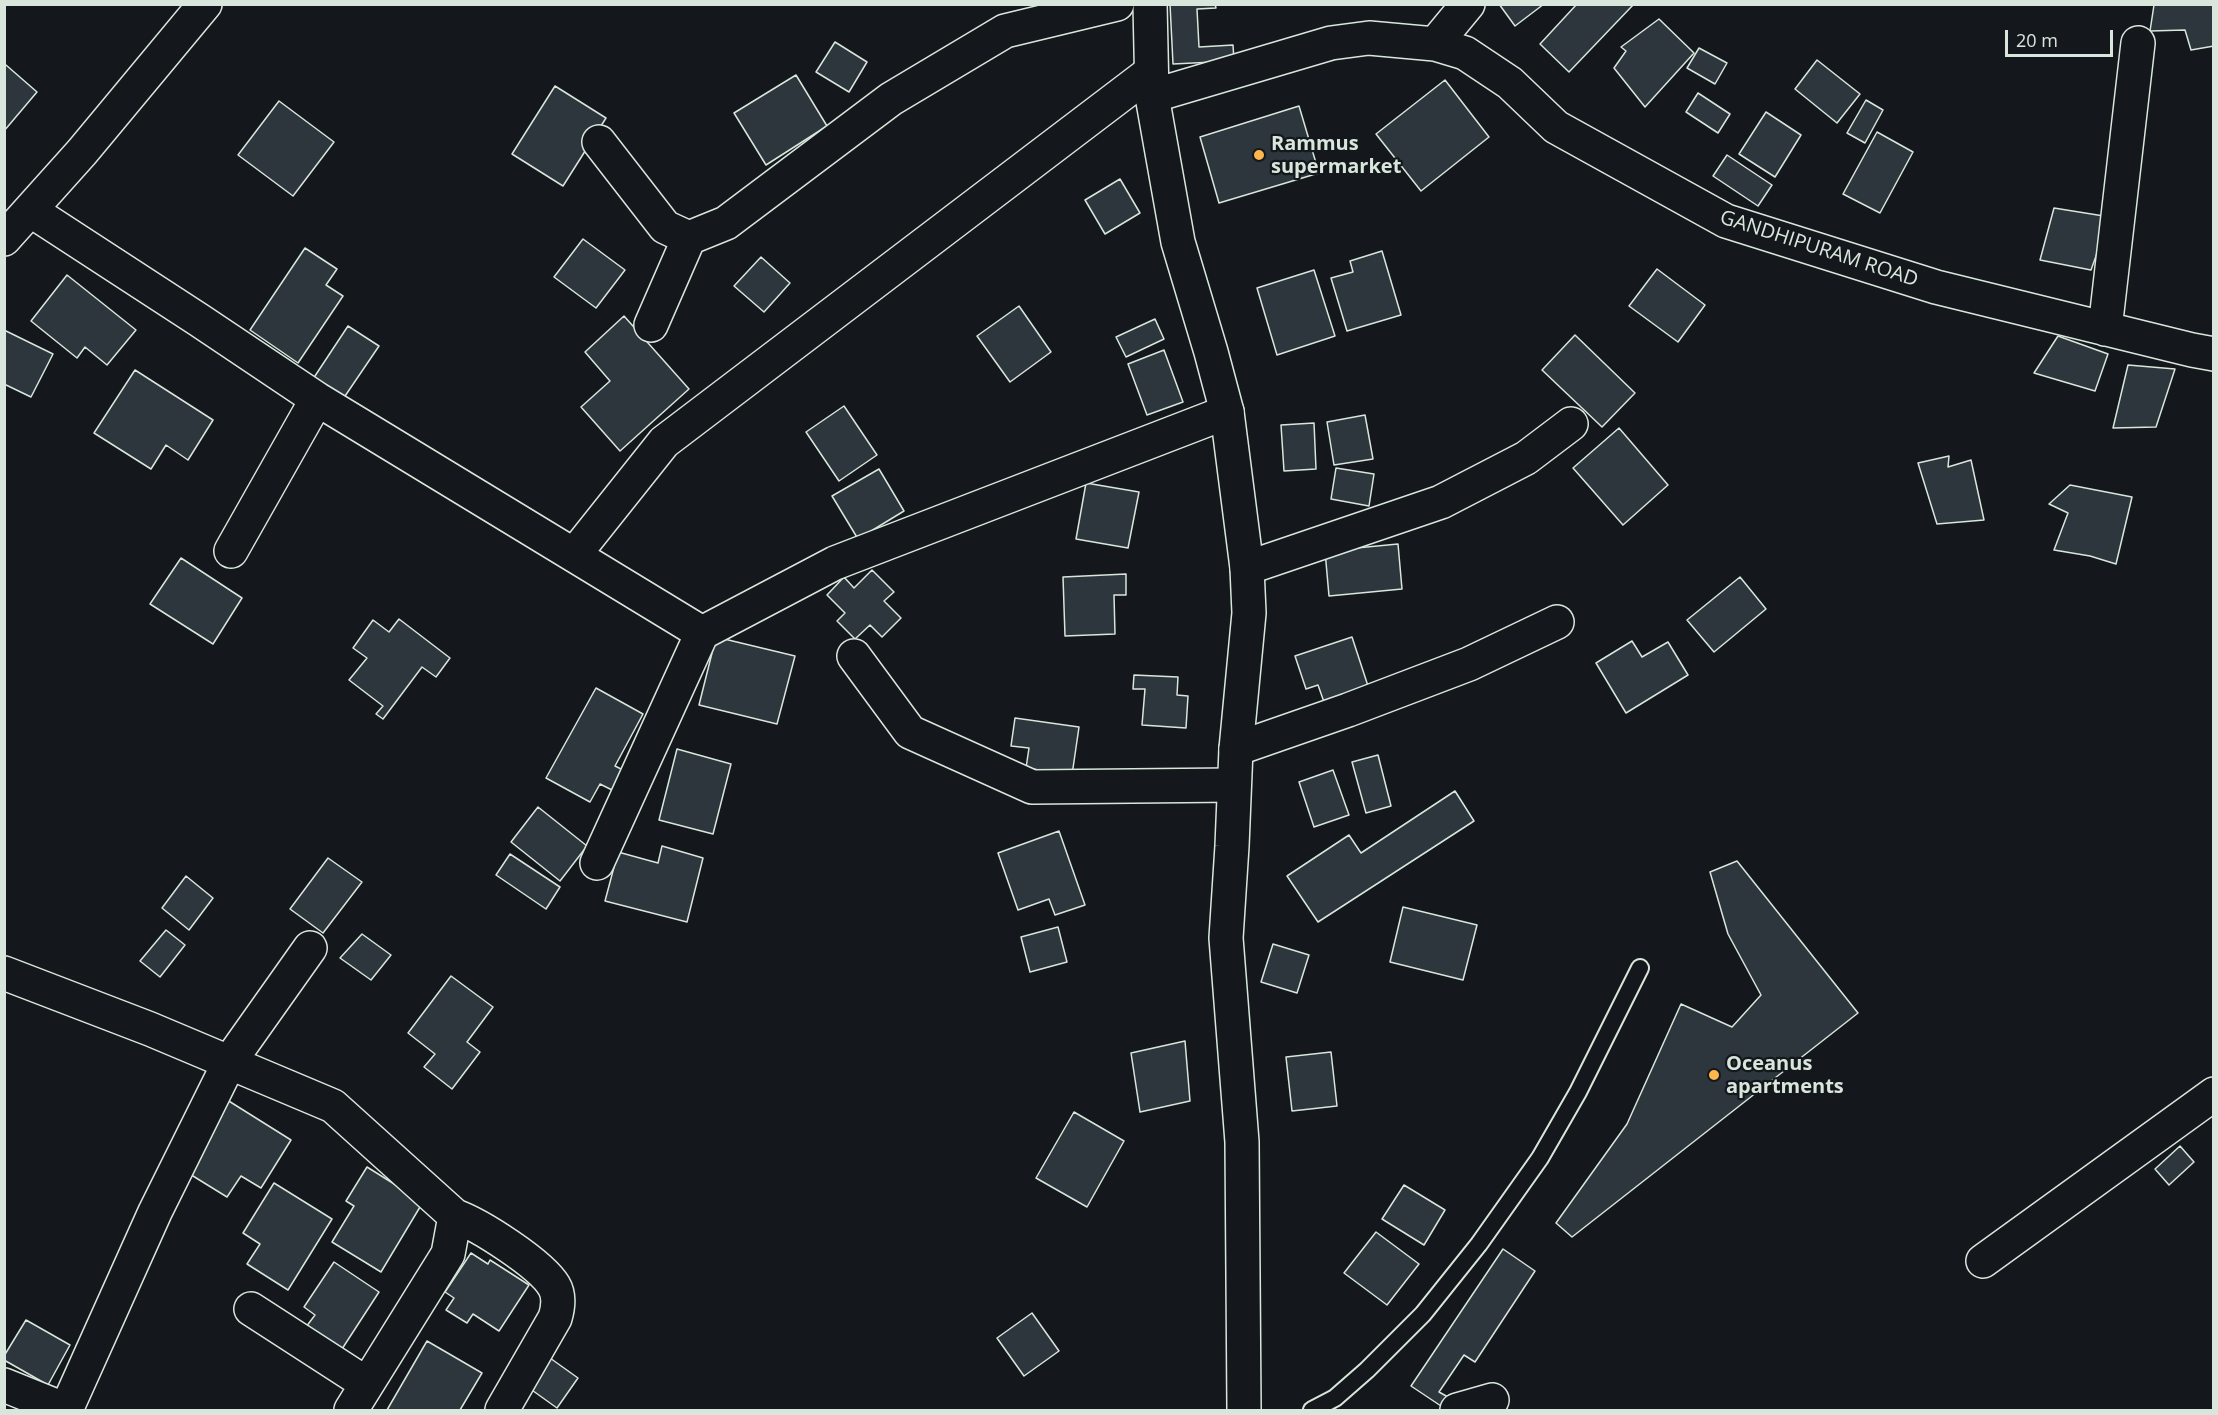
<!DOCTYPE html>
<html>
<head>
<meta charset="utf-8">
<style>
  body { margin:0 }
  #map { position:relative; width:2218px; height:1415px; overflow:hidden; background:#14181c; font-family:"Open Sans",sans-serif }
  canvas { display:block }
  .frame { position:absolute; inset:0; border:6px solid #d8e6dc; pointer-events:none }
  .scale { position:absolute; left:2005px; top:30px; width:108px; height:27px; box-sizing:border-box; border:3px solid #d8e6dc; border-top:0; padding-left:8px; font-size:18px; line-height:21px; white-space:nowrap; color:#d8e6dc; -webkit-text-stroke:4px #14181c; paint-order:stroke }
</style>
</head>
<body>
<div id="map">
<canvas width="2218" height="1415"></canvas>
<div class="frame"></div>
<div class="scale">20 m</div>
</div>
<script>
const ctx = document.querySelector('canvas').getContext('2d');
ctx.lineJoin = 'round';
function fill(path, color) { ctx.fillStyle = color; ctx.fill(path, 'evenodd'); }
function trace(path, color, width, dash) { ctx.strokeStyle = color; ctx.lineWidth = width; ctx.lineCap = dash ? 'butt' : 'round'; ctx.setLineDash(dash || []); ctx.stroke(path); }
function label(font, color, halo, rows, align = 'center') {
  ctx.font = font + ' "Open Sans",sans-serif'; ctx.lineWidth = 4.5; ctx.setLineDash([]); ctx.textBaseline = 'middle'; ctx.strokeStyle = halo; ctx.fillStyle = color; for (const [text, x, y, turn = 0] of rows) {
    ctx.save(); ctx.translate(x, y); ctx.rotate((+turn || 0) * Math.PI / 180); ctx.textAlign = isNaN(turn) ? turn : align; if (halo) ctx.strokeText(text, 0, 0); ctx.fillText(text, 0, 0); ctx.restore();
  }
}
const building = new Path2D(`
  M1170 4H1215L1216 8 1197 9 1199 47 1233 45 1234 61 1173 64Z
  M1499 4H1544L1515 26Z
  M1577 4H1634L1569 72 1540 44Z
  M2147 4H2214V46L2191 50 2185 30 2150 31 2154 5Z
  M1659 19 1694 53 1645 107 1614 68 1626 51 1621 47Z
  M835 42 867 62 849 92 816 72Z
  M1699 48 1727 63 1715 84 1687 68Z
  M1817 60 1860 94 1837 123 1795 89Z
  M6 65 37 92 4 131V67Z
  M796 75 827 126 766 165 734 113Z
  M1445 80 1489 137 1421 191 1376 134Z
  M555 86 606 118 563 186 512 154Z
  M1698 93 1730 114 1718 133 1686 112Z
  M1866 100 1883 110 1865 143 1847 133Z
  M279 101 334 142 293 196 238 155Z
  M1299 106 1319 173 1219 203 1200 137Z
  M1766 112 1801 135 1775 177 1739 154Z
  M1877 132 1913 152 1880 213 1843 194Z
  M1727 155 1772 185 1758 206 1713 176Z
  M1120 179 1140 213 1105 234 1085 200Z
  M2054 208 2110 217 2091 270 2040 260Z
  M583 239 625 270 596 308 554 277Z
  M305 248 337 269 326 285 343 296 298 363 250 330Z
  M1382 251 1401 315 1347 331 1331 278 1353 272 1350 261Z
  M761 257 790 283 764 312 734 286Z
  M1657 269 1705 305 1678 342 1629 306Z
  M1314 270 1335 336 1277 355 1257 288Z
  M67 275 136 330 107 365 85 347 77 358 31 321Z
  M1019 306 1051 352 1010 382 977 336Z
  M624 316 689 389 620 451 581 407 610 381 585 352Z
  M1155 319 1164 339 1126 357 1116 337Z
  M348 326 379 346 341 402 311 382Z
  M4 330 53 354 31 397 4 384Z
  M1575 335 1635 393 1602 427 1542 370Z
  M2058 336 2108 354 2095 391 2034 373Z
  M1164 350 1183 402 1147 415 1128 364Z
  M2128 365 2175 369 2156 427 2113 428Z
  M135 370 213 420 188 460 166 445 151 469 94 433Z
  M844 406 877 455 839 481 806 432Z
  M1365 415 1373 459 1334 465 1327 422Z
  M1314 423 1316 469 1284 471 1281 425Z
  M1619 428 1668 485 1623 525 1573 468Z
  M1949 456 1948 467 1971 460 1984 520 1937 524 1918 463Z
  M1336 468 1374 474 1369 506 1331 499Z
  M879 469 904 511 858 539 832 496Z
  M1086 483 1139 492 1128 548 1076 539Z
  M2070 485 2132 497 2116 564 2090 556 2054 550 2068 513 2049 504Z
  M1398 544 1402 589 1329 596 1325 551Z
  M181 558 242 598 213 644 150 604Z
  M872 570 894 592 884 601 901 618 882 637 870 625 855 639 837 621 845 613 827 595 844 577 854 588Z
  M1126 574V595H1114L1115 634 1065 636 1063 577Z
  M1740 577 1766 609 1714 652 1687 620Z
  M399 619 450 658 436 677 422 667 383 719 376 714 383 706 349 680 367 658 353 648 373 620 389 632Z
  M716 637 795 656 777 724 699 705Z
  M1352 637 1368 686 1324 702 1318 685 1306 689 1295 656Z
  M1632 641 1642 657 1668 642 1688 675 1626 713 1596 663Z
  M1134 675 1178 677 1177 695 1188 696 1186 728 1142 725 1145 689H1133Z
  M596 688 643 714 615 766 623 770 612 790 600 784 590 802 546 778Z
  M1015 718 1079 727 1072 775 1026 768 1029 748 1011 746Z
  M677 749 731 764 713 834 659 820Z
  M1378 755 1391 806 1366 813 1352 762Z
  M1333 770 1349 815 1314 827 1299 782Z
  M1455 791 1474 821 1318 922 1287 876 1349 835 1361 853Z
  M538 807 587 846 560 881 511 842Z
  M1059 831 1085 905 1055 915 1049 899 1018 910 998 853Z
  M662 846 703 858 687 922 605 901 618 852 658 863Z
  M510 854 560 887 546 909 496 875Z
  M328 858 362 882 323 933 290 909Z
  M1737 861 1858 1013 1572 1237 1556 1223 1627 1124 1681 1004 1732 1027 1761 995 1728 934 1710 872Z
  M186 876 213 898 189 930 162 908Z
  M1403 907 1477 925 1463 980 1390 962Z
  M1058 927 1067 962 1030 972 1021 937Z
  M166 930 185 945 160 977 140 961Z
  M362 934 391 955 371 980 340 958Z
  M1273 944 1309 955 1297 993 1261 982Z
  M451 976 493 1007 467 1042 480 1052 452 1089 424 1067 435 1054 408 1033Z
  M1185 1041 1190 1101 1140 1112 1131 1053Z
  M1331 1052 1337 1106 1292 1111 1286 1057Z
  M224 1098 291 1140 261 1188 241 1176 227 1197 180 1168Z
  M1074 1112 1124 1141 1087 1207 1036 1178Z
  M2180 1146 2194 1162 2169 1185 2155 1169Z
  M367 1167 423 1202 381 1272 332 1242 354 1206 346 1201Z
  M274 1183 332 1219 288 1290 247 1264 260 1244 243 1233Z
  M1404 1185 1445 1210 1424 1245 1382 1219Z
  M1376 1232 1419 1264 1387 1305 1344 1273Z
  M1503 1249 1535 1271 1475 1362 1464 1355 1439 1392 1448 1397 1441 1406 1411 1386Z
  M471 1253 488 1264 490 1260 529 1285 499 1331 473 1314 467 1323 446 1310 454 1298 445 1292Z
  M334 1262 379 1292 342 1349 306 1327 315 1315 304 1307Z
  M1032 1313 1059 1351 1024 1376 997 1338Z
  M26 1320 70 1345 48 1385 4 1360V1356Z
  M427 1341 482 1373 460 1410H387Z
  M550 1358 578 1378 557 1408 529 1388Z`);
const service = new Path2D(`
  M1312 1410 1335 1398 1367 1370 1423 1314 1479 1244 1540 1158 1578 1092 1640 968`);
const minor = new Path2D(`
  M1435 44 1468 4
  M1152 96 1331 43 1369 38 1435 44 1465 53 1510 83 1556 127 1726 221 1936 287 2192 350 2214 354
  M599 142 665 227 689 238 726 223 891 99 1005 31 1117 4
  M30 210 199 320 317 399 702 633
  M4 239 82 152 205 4
  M651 325 689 238
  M2105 329 2138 43
  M231 551 317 399
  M574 555 664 442 1151 72
  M1247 568 1441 502 1526 458 1571 424
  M854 656 910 732 1032 787 1234 785
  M1236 749 1348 710 1469 664 1557 622
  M597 863 702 633 835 563 1227 412
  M4 973 150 1029 333 1106 455 1216
  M1983 1261 2214 1094
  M251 1309 367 1384
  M4 1385 66 1410 155 1212 230 1061 310 948
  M351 1410 448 1254 455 1216C480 1225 541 1264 554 1286 560 1296 558 1308 555 1318L502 1410
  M1457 1410 1492 1400`);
const secondary = new Path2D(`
  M1150 4 1152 96 1178 242 1211 352 1227 412 1247 568 1249 613 1236 749 1232 846 1226 938 1242 1142 1244 1410`);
const markers = [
  [1259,155,6,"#ffb74d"],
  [1714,1075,6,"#ffb74d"]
];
const poiNames = [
  ["Rammus",1271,144],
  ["supermarket",1271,167],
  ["Oceanus",1726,1064],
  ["apartments",1726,1087]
];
const streetNames = [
  ["GANDHIPURAM ROAD",1819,249,18]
];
fill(building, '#2c363c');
trace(building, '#d8e6dc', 1.5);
trace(service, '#d8e6dc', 20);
trace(minor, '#d8e6dc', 36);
trace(secondary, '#d8e6dc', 36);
trace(service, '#14181c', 16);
trace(minor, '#14181c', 33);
trace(secondary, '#14181c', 33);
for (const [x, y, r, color] of markers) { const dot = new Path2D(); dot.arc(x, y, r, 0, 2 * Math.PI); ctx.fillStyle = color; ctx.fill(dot); trace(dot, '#14181c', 2); }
label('bold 20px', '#d8e6dc', '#14181c', poiNames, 'left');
label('20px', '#d8e6dc', '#14181c', streetNames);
</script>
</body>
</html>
